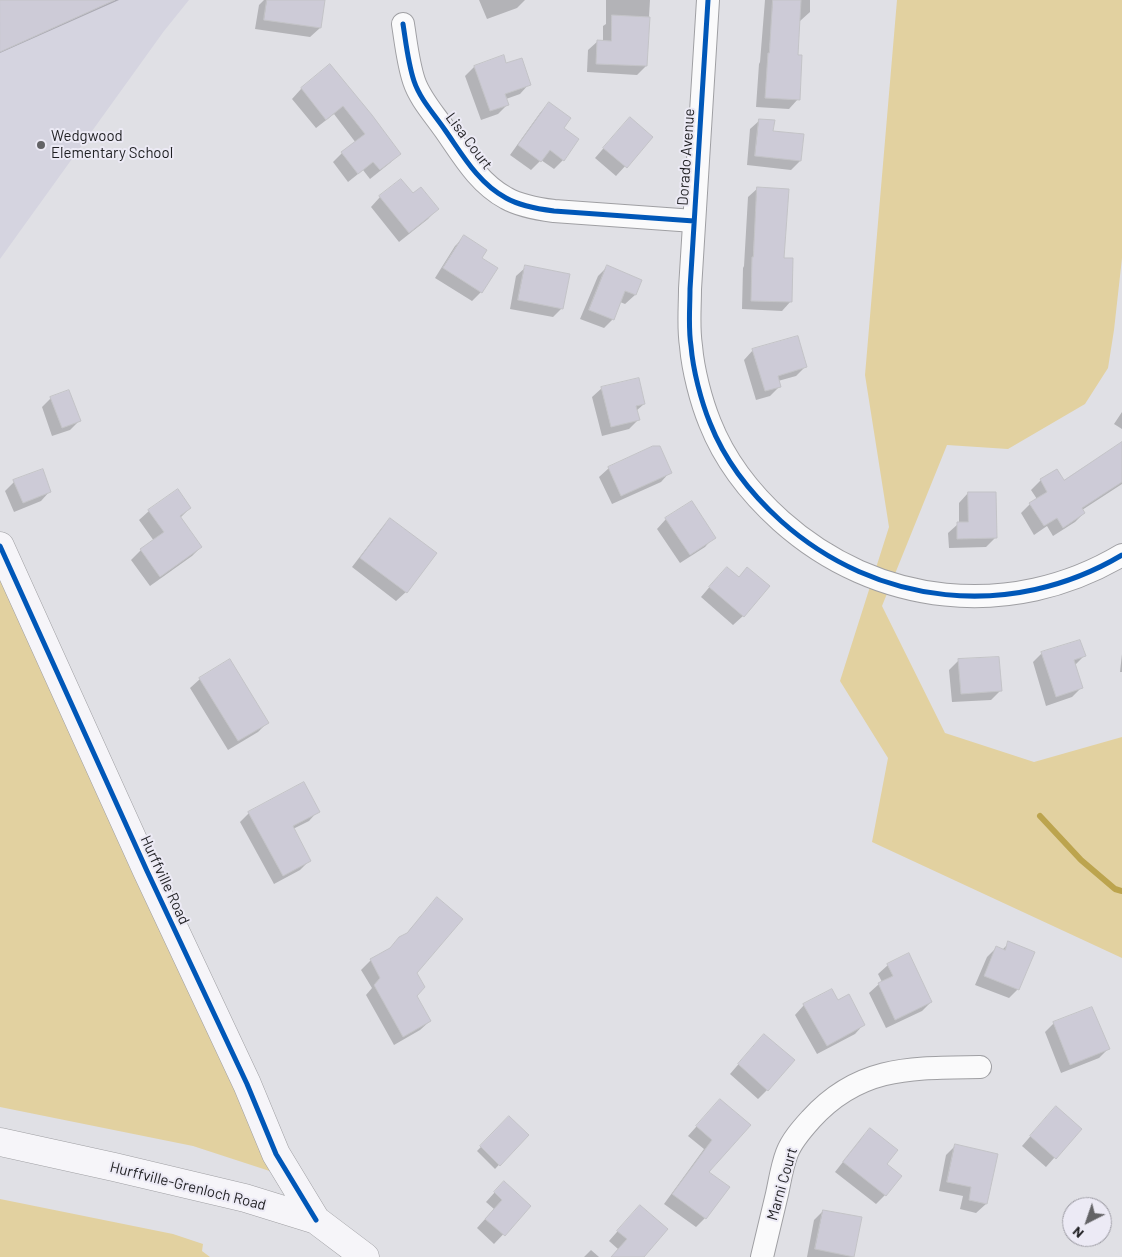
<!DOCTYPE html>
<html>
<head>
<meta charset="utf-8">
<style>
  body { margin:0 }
  #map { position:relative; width:1122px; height:1257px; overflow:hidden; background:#e0e0e5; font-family:Barlow,sans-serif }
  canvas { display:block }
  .north { position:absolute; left:1062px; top:1197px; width:50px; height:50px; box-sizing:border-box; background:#eceaf5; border:1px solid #9a99a1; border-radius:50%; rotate:221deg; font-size:14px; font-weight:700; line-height:20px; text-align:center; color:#1f1f22 }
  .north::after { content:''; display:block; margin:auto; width:18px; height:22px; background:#636366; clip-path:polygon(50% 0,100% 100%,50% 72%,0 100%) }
</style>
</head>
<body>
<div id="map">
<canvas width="1122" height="1257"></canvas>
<div class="north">N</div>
</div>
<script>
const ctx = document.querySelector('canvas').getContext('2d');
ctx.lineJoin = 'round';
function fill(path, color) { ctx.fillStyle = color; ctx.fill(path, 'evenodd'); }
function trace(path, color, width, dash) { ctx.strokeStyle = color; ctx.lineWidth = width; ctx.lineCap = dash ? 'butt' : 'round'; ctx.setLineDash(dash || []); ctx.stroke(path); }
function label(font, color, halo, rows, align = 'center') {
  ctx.font = font + ' Barlow,sans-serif'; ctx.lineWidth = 4; ctx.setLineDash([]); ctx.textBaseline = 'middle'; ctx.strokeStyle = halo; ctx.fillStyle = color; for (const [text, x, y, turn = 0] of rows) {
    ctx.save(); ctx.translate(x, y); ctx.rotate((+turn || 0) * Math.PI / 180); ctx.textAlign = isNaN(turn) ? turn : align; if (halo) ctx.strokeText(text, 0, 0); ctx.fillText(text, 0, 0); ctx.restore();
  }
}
const built = new Path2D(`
  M0 0H189L164 31 0 259Z`);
const green = new Path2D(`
  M897 0H1122V258L1114 330 1108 368 1085 404 1008 449 947 445 882 606 945 733 1034 762 1122 737V958L872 842 888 758 840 681 889 527 865 375Z
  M0 537 288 1177 193 1146 0 1107Z
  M0 1199 173 1234 203 1244 202 1251 210 1257H0Z`);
const shadow = new Path2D(`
  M0 0H119L0 53Z
  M264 0H324L320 28 310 37 255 29 259 5Z
  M479 0H525L517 8 487 19Z
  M606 0H650L646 66 637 75 587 72 588 50 598 41H603V26L606 24Z
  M765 0H810V12L800 21H799L796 56 798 99 789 109 756 107 759 64 760 62Z
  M506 65 529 84 520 94 506 99 508 104 498 114 481 120 465 76 474 67Z
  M330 66 399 154 390 163 370 179 363 170 348 182 333 162 342 153 356 143 334 114 316 128 292 99 301 89Z
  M549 104 562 128 563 160 554 169 541 160 531 170 510 155 540 113Z
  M760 120 800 161 791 170 747 165 750 129Z
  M621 128 651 138 616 176 595 158Z
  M401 181 413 195 437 209 428 219 399 242 371 207 380 197Z
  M758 188 783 259 791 301 782 311 742 309 743 268 744 266 748 197Z
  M464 237 480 258 481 292 472 301 435 278 455 246Z
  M526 267 562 308 553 317 510 309 516 276Z
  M607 267 640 280 635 295 625 304 620 302 613 319 604 328 580 319 598 276Z
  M753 350 805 367 796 376 778 381 780 386 770 396 756 400 744 360Z
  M602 388 644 404 636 411 638 420 629 429 602 436 592 397Z
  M51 398 79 421 70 430 52 436 42 407Z
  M1122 412V429L1114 424Z
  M1122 453V484L1082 510 1084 513 1075 522 1053 536 1047 526 1034 535 1021 513 1030 504 1037 499 1031 490 1041 480 1057 470 1064 482Z
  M609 468 670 472 661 482 612 504 599 477Z
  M14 482 50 491 41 501 14 512 5 491Z
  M178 491 190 508 180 518 201 547 192 556 150 586 131 560 141 550 154 541 139 520 149 511Z
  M968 493 995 538 986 547 949 548 948 533 958 524H959V503Z
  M390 519 435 553 406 592 396 601 352 567 381 529Z
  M666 519 714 537 705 547 680 563 657 529Z
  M747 569 743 616 733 625 701 597 718 577 738 578Z
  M1042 653 1084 656 1074 666 1081 688 1072 697 1046 706 1033 662Z
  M1122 654V672H1120Z
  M959 660 1000 691 991 700 952 702 949 670Z
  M200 679 267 723 258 732 228 750 190 688Z
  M318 811 309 821 293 829 310 860 300 870 274 884 240 822 249 813Z
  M437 899 416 973V996L430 1021 420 1030 394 1045 366 995 372 988 361 970 371 960 387 951 400 938 405 935Z
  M1009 943 1018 989 1009 998 975 985 987 957 996 948 1002 950Z
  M888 965 931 1002 922 1011 886 1028 869 993 879 984 882 982 878 974Z
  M804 1005 864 1024 855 1034 817 1054 795 1015Z
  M1054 1023 1108 1049 1099 1058 1061 1073 1045 1032Z
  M755 1045 767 1090 758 1099 730 1074Z
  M720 1100 708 1173 705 1218 696 1227 664 1204 704 1149 688 1136Z
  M1047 1117 1080 1129 1046 1167 1022 1146Z
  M509 1118 527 1135 495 1169 477 1151Z
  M870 1130 886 1164 900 1176 885 1195 876 1204 835 1172 861 1139Z
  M955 1146 986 1204 976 1213 960 1209 963 1196 939 1191 946 1155Z
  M495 1192 530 1206 494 1244 477 1228 494 1209 486 1202Z
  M823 1211 853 1257H807L814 1220Z
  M631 1216 642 1257H612L618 1249 609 1241Z
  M591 1250 599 1257H584Z`);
const stream = new Path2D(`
  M1040 816 1081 860 1115 889 1122 891`);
const building = new Path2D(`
  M0 0H115L0 52Z
  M267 0H325L321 28 264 20Z
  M773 0H801L798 55H802L800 100 765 98 768 53H769Z
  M612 15 650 17 647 66 596 64 597 40 611 41Z
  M504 55 506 63 522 58 531 85 505 94 509 105 490 111 474 66Z
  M330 64 372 115 401 154 380 170 373 162 358 174 341 152 365 134 343 106 326 120 301 88Z
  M549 102 571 118 564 128 579 139 564 161 550 150 541 162 518 145Z
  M630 117 653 137 627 168 603 148Z
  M759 119 775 120 773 131 804 134 801 161 755 156Z
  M401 179 413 193 421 187 439 209 409 233 379 196Z
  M757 187 789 189 784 258H793L792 302 751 301 752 257H753Z
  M464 235 487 250 482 258 498 268 482 293 443 268Z
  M525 265 570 274 563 309 518 300Z
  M607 265 642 280 636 295 625 291 614 320 589 310Z
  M798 336 807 367 778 376 781 387 765 391 752 349Z
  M639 378 645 404 636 406 640 420 611 427 601 387Z
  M69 390 81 421 62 428 50 397Z
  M1122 442V482L1082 508 1085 513 1063 528 1057 518 1044 526 1029 503 1047 492 1040 479 1057 469 1064 480Z
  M653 446H660L672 473 621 496 608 467Z
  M43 469 51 492 23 503 13 480Z
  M178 489 191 508 180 516 202 547 160 577 140 549 164 532 148 510Z
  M968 492H996L997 538 957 539V522H968Z
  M692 501 716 538 690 555 665 518Z
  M390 518 437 553 407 593 360 558Z
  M727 567 739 577 747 567 770 586 744 617 709 587Z
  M1080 640 1086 656 1074 660 1083 688 1056 697 1041 652Z
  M999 657 1002 691 961 694 958 659Z
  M230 659 269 723 238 741 199 678Z
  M304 782 320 812 293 826 311 861 283 876 248 812Z
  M437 897 463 919 417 973 425 987 417 996 431 1021 403 1037 374 985 380 978 370 959 390 948 399 937 407 933Z
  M1008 941 1035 952 1019 990 984 976 996 946 1005 950Z
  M909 953 932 1002 895 1020 878 983 893 976 887 964Z
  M832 989 838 1000 849 994 865 1025 827 1046 803 1004Z
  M1092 1007 1110 1049 1070 1065 1053 1022Z
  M764 1034 795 1060 768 1091 738 1064Z
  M720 1099 751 1125 709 1172 730 1187 706 1219 672 1194 712 1140 696 1126Z
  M1056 1106 1082 1129 1056 1159 1030 1136Z
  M509 1116 529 1135 500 1166 480 1146Z
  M870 1128 898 1150 887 1164 902 1176 886 1196 843 1162Z
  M955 1144 998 1154 987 1204 969 1200 971 1187 947 1182Z
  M504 1181 531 1206 505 1236 485 1219 502 1200 494 1192Z
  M640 1205 668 1229 644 1257H611L627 1239 617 1231Z
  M823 1210 862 1217 854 1257 815 1249Z`);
const street = new Path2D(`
  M708 0 690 289C690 308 688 327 691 346 693 370 701 401 710 423 725 461 751 494 781 521 876 606 1011 621 1122 555
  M403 24C406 43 408 63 414 81 420 99 434 114 445 130 462 154 478 183 506 198 520 206 538 209 554 211L694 221
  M762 1257C767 1236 772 1215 777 1194 780 1180 782 1166 787 1153 792 1140 802 1129 811 1119 860 1065 913 1068 980 1067`);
const secondary = new Path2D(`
  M0 546 147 871 247 1084 276 1154 316 1220
  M0 1142 114 1167 245 1198 316 1220 365 1257`);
const cycleway = new Path2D(`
  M708 0 690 289C690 308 688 327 691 346 693 370 701 401 710 423 725 461 751 494 781 521 876 606 1011 621 1122 555
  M403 24C406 43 408 63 414 81 420 99 434 114 445 130 462 154 478 183 506 198 520 206 538 209 554 211L694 221
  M0 546 147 871 247 1084 276 1154 316 1220`);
const markers = [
  [41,145,5,"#636366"]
];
const poiNames = [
  ["Wedgwood",51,136],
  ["Elementary School",51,153]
];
const streetNames = [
  ["Lisa Court",469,141,53],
  ["Dorado Avenue",686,157,-86],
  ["Hurffville Road",165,880,65],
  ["Marni Court",782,1184,-74],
  ["Hurffville-Grenloch Road",188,1186,14]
];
fill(built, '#d5d4e0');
fill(green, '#e2d1a0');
fill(shadow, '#0003');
trace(stream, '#bca44e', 6);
fill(building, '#cdcbd7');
trace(building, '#c3c3c7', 1);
trace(street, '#9f9fa3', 24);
trace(secondary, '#9f9fa3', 29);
trace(street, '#fafafb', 22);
trace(secondary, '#f6f5f9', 28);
trace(cycleway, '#0057b8', 5);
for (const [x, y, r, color] of markers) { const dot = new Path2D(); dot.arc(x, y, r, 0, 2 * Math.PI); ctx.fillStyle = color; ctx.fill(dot); trace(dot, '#eceaf5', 2); }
label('15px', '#1f1f22', '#eceaf5', poiNames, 'left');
label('15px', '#1f1f22', '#eceaf5', streetNames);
</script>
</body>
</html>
